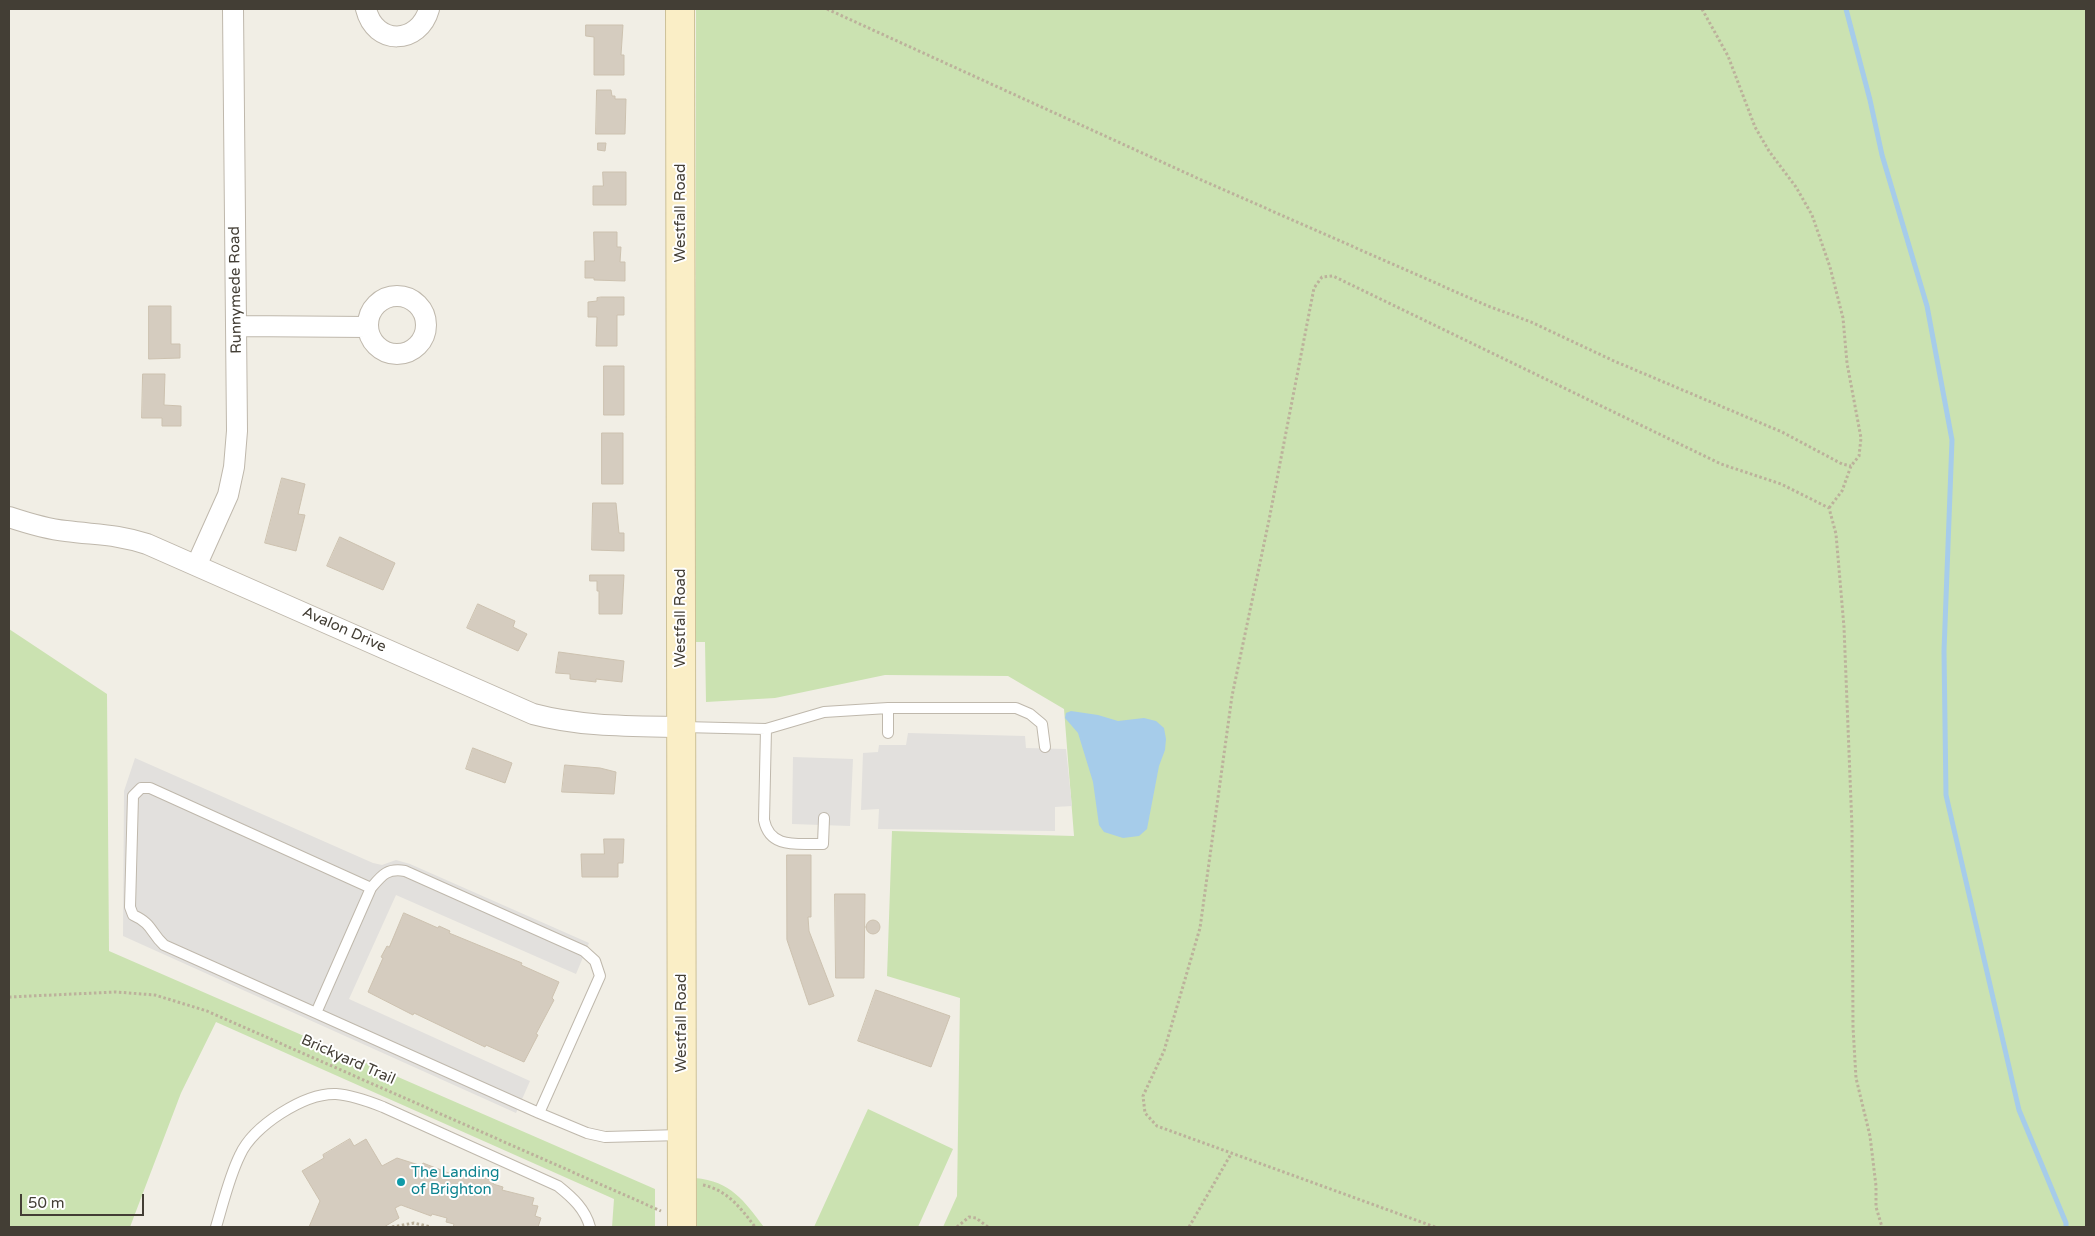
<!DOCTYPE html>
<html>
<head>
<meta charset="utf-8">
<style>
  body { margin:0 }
  #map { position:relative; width:2095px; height:1236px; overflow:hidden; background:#f1eee5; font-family:"Varela Round",sans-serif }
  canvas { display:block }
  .frame { position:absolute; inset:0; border:10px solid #433e35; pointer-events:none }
  .scale { position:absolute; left:20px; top:1194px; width:124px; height:22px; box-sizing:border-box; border:2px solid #433e35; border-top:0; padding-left:6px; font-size:15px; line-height:18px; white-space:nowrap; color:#433e35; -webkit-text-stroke:4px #fff; paint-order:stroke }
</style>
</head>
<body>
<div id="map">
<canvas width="2095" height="1236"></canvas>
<div class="frame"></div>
<div class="scale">50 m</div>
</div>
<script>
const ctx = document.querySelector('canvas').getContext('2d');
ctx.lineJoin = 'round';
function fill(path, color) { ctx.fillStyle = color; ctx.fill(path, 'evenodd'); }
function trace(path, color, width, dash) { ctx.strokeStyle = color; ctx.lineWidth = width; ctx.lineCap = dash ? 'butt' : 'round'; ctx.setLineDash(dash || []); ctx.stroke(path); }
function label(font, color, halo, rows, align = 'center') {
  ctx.font = font + ' "Varela Round",sans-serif'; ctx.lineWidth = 4; ctx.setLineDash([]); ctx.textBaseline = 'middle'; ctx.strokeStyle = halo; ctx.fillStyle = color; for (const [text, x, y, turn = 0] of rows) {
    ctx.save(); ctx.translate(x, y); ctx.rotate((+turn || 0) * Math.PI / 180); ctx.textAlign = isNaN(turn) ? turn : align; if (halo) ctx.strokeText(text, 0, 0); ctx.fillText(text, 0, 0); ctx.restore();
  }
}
const green = new Path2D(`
  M696 9H2086V1227H943L957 1196 960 998 887 976 892 831 1074 836 1064 709 1008 676 885 675 775 698 706 702 705 642H695Z
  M9 629 107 694 109 951 655 1189V1227H612L614 1199 216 1022 181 1093 130 1227H9Z
  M868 1109 953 1149 918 1227H814Z
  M695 1178C731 1181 744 1201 764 1227H695Z`);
const parking = new Path2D(`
  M908 733 1025 736 1026 748 1066 749 1072 806 1055 807V831L878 829 879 809 861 810 863 753 878 752 879 745H906Z
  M793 757 853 759 850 826 792 824Z
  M135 758 373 863 382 865 396 860 410 864 589 943 576 974 396 895 349 999 530 1081 516 1113 123 936 124 791Z`);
const water = new Path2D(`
  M1071 711 1098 715 1118 721 1144 718 1156 721 1164 728 1166 739 1165 750 1159 766 1147 829 1139 836 1123 838 1104 832 1099 825 1093 782 1078 733 1065 718 1066 713Z`);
const stream = new Path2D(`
  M1846 9 1870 100 1882 155 1927 306 1952 440 1944 651 1946 795 2019 1110 2066 1223V1227`);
const building = new Path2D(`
  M586 25H623L621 55H624V75H594V37L586 36Z
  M597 90H611L612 96H615V99H626L625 134H596Z
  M598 143H606L605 151 598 150Z
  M603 172H626V205H593V186H603Z
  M594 232H617V247H621L620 262H625V281L594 280V278H585V261H594Z
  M601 297H624V315H617V346H596L597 317H588V302L597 301V298Z
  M149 306H171V344H180V358L149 359Z
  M604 366H624V415H604Z
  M143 374H165L164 405 181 406V426H162V418H142Z
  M602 433H623V484H602Z
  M282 478 305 484 298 514 305 515 296 551 265 543Z
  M593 503H616L619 533H624V551L592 550Z
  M340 537 395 563 383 590 327 566Z
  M590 575H624L622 614H599V591H597V581H590Z
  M478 604 515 621 513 627 527 634 518 651 467 628Z
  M559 652 624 661 622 682 596 679V682L570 679V674L556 673Z
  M473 748 512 763 505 783 466 769Z
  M565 765 600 768 616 772 614 794 562 792Z
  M604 839H624L623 863H618V877H582L581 854H604Z
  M787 855H811V917H808L809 931 834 996 809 1005 787 940Z
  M835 894H865L864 978H836Z
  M404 913 438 928 439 926 450 931 449 933 522 963 521 965 559 982 552 998 554 1000 536 1034 538 1035 524 1062 486 1045 485 1047 414 1013 413 1015 368 992 383 958 381 957 387 946 389 947Z
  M866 927a7 7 0 1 1 14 0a7 7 0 1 1-14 0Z
  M876 990 950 1016 931 1067 858 1041Z
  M350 1139 354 1146 366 1139 382 1166 397 1158 422 1166 423 1163 459 1177 460 1174 469 1177 470 1173 494 1181 493 1184 503 1187 502 1190 534 1198 532 1205 538 1206 535 1216 541 1218 538 1227H453L454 1224 446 1222 447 1218 432 1214 431 1216 401 1205 395 1208 399 1218 384 1227H309L320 1201 302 1171 324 1158 323 1155Z`);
const path = new Path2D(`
  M827 9 1197 178 1488 306 1531 322 1614 361 1782 432 1842 464 1851 466
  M1702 9 1728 56 1755 127 1769 151 1796 187 1812 215 1830 267 1843 318 1847 363 1861 438 1859 456 1851 466 1842 491 1829 508
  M9 997 116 992 155 995 207 1011 661 1211
  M703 1185C727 1190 741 1208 755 1227
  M392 1227 414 1223 431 1227
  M957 1227 969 1217 976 1218 988 1227
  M1189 1227 1231 1154
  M1435 1227 1157 1126 1145 1113 1143 1096 1164 1051 1200 928 1232 696 1269 520 1314 288 1322 277 1333 276 1721 464 1781 484 1829 508 1836 534 1844 627 1852 827 1853 1027 1856 1078 1870 1136 1876 1186V1207L1882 1227`);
const lane = new Path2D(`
  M888 708V733
  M683 727 766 729 824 712 888 708H1016L1030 714 1042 724 1045 747
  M766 729 764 820C770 850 799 843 823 844L824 818
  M316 1013 164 945C150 932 153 924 133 915L130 907 133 796 141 788H150L371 888
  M539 1113 316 1013 371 888C382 875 387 868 405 871L584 951 595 961 600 976 539 1113 587 1133 605 1137 681 1135
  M216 1227C223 1204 229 1177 240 1155 253 1126 304 1093 336 1094 352 1095 368 1101 383 1107L558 1186C573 1198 585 1209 590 1227`);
const street = new Path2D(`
  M366 9C375 46 419 45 429 9
  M368 325a29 29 0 1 1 58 0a29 29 0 1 1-58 0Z
  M237 326 368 327
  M9 517C27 523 46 529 66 531 96 535 117 534 147 544L533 714C582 727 631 726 682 727
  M197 564 228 495 234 467 237 431 233 9`);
const secondary = new Path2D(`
  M680 9 682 1227`);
const markers = [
  [401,1182,5,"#0f9aa8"]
];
const streetNames = [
  ["Westfall Road",681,213,-90],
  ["Runnymede Road",236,290,-91],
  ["Westfall Road",681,618,-90],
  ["Avalon Drive",344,630,24],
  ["Westfall Road",682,1023,-90],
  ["Brickyard Trail",348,1060,24]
];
const cultureNames = [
  ["The Landing",411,1173],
  ["of Brighton",411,1190]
];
fill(green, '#cbe2b1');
fill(parking, '#e2e0dd');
fill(water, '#a6ccea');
trace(stream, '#a6ccea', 5);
fill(building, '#d5ccbf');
trace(building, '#ccc1af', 1);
trace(lane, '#bfb8ac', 12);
trace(street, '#bfb8ac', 22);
trace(secondary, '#cdc198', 30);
trace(path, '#bcb19b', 3, [2.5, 2.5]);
trace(lane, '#fff', 10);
trace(street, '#fff', 20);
trace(secondary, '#faeec6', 28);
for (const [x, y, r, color] of markers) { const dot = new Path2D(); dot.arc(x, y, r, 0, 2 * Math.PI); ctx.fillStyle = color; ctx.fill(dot); trace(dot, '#fff', 2); }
label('15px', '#433e35', '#fff', streetNames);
label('15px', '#0d838f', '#fff', cultureNames, 'left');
</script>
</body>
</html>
